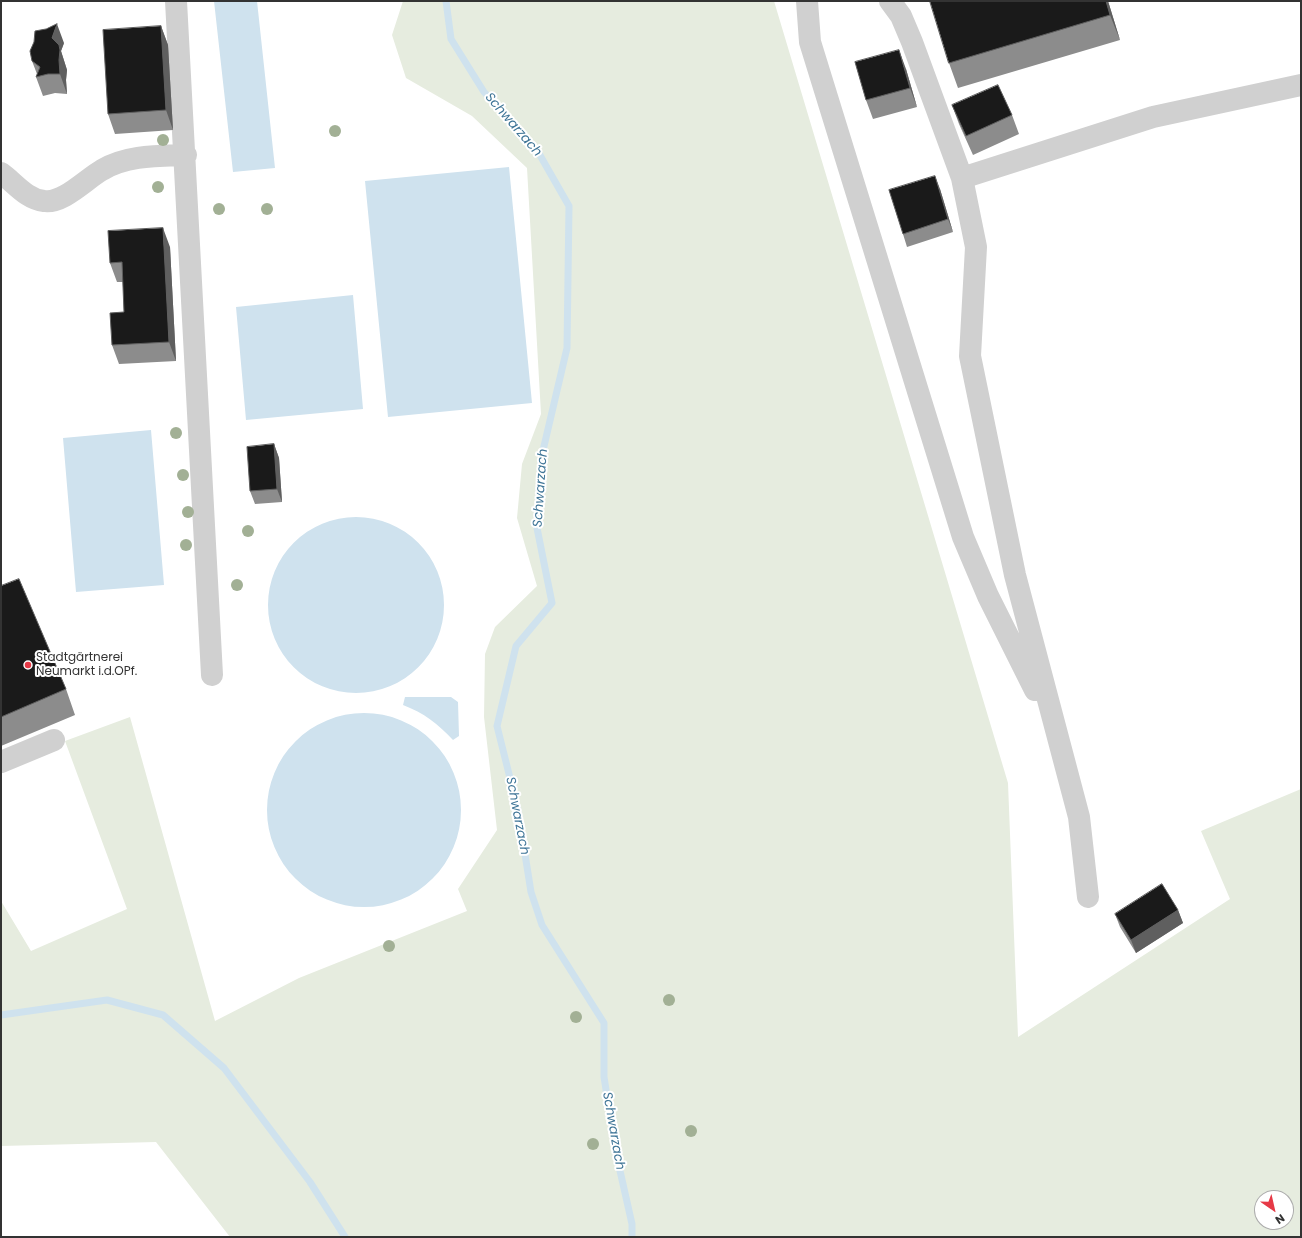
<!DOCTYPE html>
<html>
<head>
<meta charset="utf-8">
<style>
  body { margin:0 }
  #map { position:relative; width:1302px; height:1238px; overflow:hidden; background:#fff; font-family:Poppins,sans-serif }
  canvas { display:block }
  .frame { position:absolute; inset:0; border:2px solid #333; pointer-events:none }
  .north { position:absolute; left:1254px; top:1190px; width:40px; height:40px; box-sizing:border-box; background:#fff; border:1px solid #adadad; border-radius:50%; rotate:146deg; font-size:11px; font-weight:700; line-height:16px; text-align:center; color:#333 }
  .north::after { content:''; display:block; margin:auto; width:14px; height:18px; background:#e63946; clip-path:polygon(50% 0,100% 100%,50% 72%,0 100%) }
</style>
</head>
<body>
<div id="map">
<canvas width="1302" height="1238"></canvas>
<div class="frame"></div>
<div class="north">N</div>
</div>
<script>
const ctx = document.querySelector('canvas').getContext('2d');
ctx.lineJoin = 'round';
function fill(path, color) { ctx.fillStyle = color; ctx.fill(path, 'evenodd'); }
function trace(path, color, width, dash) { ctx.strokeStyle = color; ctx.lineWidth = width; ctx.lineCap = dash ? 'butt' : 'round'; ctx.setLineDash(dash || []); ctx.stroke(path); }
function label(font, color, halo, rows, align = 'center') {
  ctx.font = font + ' Poppins,sans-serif'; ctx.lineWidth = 4; ctx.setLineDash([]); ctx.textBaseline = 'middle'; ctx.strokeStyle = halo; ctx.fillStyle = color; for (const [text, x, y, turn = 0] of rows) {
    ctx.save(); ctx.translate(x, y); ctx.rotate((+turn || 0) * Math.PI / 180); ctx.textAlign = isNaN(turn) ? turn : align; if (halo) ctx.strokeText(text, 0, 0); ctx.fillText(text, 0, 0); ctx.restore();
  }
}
const green = new Path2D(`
  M403 1H774L1008 783 1018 1037 1230 899 1201 831 1301 789V1237H230L156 1142 1 1146V901L31 951 127 909 65 741 130 717 215 1021 299 978 467 911 458 889 497 830 484 717 485 654 495 627 537 586 517 518 522 464 541 414 527 168 472 116 406 78 392 35ZM1262 1198H1286V1222H1262Z`);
const water = new Path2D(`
  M214 1H257L275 168 233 172Z
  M509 167 532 403 388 417 365 181Z
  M353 295 363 409 246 420 236 307Z
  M151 430 164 585 76 592 63 438Z
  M268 605a88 88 0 1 1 176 0a88 88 0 1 1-176 0Z
  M405 697H451L458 702 459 736 453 740C438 724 424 713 403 705Z
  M267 810a97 97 0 1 1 194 0a97 97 0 1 1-194 0Z`);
const stream = new Path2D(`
  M446 1 451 39 484 92 537 150 569 206 567 348 541 459 537 528 552 603 516 646 497 726 518 810 531 892 542 925 604 1023V1077L616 1153 632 1224V1237
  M1 1015 107 1000 163 1015 224 1068 310 1182 345 1237`);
const minor = new Path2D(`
  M176 1 212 675
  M807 1 810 42 963 537 988 596 1035 690
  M890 1 901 16 912 42 962 178 976 247 970 356 1015 575 1079 817 1088 897
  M1 173C15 183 26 199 44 201 63 204 86 179 102 170 127 155 158 156 186 155
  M962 178 1153 117 1301 85
  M1 762 54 740`);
const trees = [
  [335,131],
  [163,140],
  [158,187],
  [219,209],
  [267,209],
  [176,433],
  [183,475],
  [188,512],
  [248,531],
  [186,545],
  [237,585],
  [389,946],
  [669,1000],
  [576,1017],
  [691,1131],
  [593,1144]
];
const wall = new Path2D(`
  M930 1H1108L1120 40 958 88 949 63Z
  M161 26 168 45 173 130 115 134 108 114Z
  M64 43 61 51 67 70 66 80 67 94 55 93 43 96 36 77 37 74 32 61Z
  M906 69 917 107 873 119 866 100Z
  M952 105 1012 115 1019 134 973 155 959 124Z
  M940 189 953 232 907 247 903 234Z
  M170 247 176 361 119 364 112 345 124 312 123 282H117L110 263Z
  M274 444 279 458 282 502 255 504 250 491Z
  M1 586 66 689 75 715 1 746Z
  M1178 910 1183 923 1136 953 1120 927 1115 914Z`);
const shadedWall = new Path2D(`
  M1106 1H1108L1120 40 1110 15Z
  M57 24 64 43 61 51 67 70 66 80 67 94 60 74 52 38Z
  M161 26 168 45 173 130 166 110Z
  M899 50 906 69 917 107 910 88Z
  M935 176 940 189 953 232 948 219Z
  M163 228 170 247 176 361 169 342Z
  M274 444 279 458 282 502 277 489Z
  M1178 910 1183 923 1136 953 1131 940Z`);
const building = new Path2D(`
  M930 1H1106L1110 15 949 63Z
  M57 24 52 38 59 45 60 50 59 60 60 74H48L36 77 40 67 32 61 30 51 34 42 35 31 46 29Z
  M161 26 166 110 108 114 103 30Z
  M899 50 910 88 866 100 855 62Z
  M998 85 1012 115 966 136 952 105Z
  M935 176 948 219 903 234 889 190Z
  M163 228 169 342 112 345 110 313 124 312 122 262 110 263 108 231Z
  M274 444 277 489 250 491 247 447Z
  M19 579 66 689 1 717V586Z
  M1162 884 1178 910 1131 940 1115 914Z`);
const markers = [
  [28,665,4,"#e63946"]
];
const poiNames = [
  ["Stadtgärtnerei",36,658],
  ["Neumarkt i.d.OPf.",36,672]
];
const waterNames = [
  ["Schwarzach",513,125,49],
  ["Schwarzach",541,488,-86],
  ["Schwarzach",517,816,79],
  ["Schwarzach",613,1131,80]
];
fill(green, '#e6ecdf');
fill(water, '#cfe2ee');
trace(stream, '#cfe2ee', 7);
trace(minor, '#d0d0d0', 22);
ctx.fillStyle = '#a2b095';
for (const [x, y] of trees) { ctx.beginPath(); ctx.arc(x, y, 6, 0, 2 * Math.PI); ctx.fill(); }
fill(wall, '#8c8c8c');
fill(shadedWall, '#5f5f5f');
fill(building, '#1a1a1a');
trace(building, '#5f5f5f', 1);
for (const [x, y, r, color] of markers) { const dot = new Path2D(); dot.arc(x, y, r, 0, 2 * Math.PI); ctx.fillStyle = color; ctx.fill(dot); trace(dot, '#fff', 1.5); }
label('12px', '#333', '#fff', poiNames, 'left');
label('italic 13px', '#3f7597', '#fff', waterNames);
</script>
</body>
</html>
